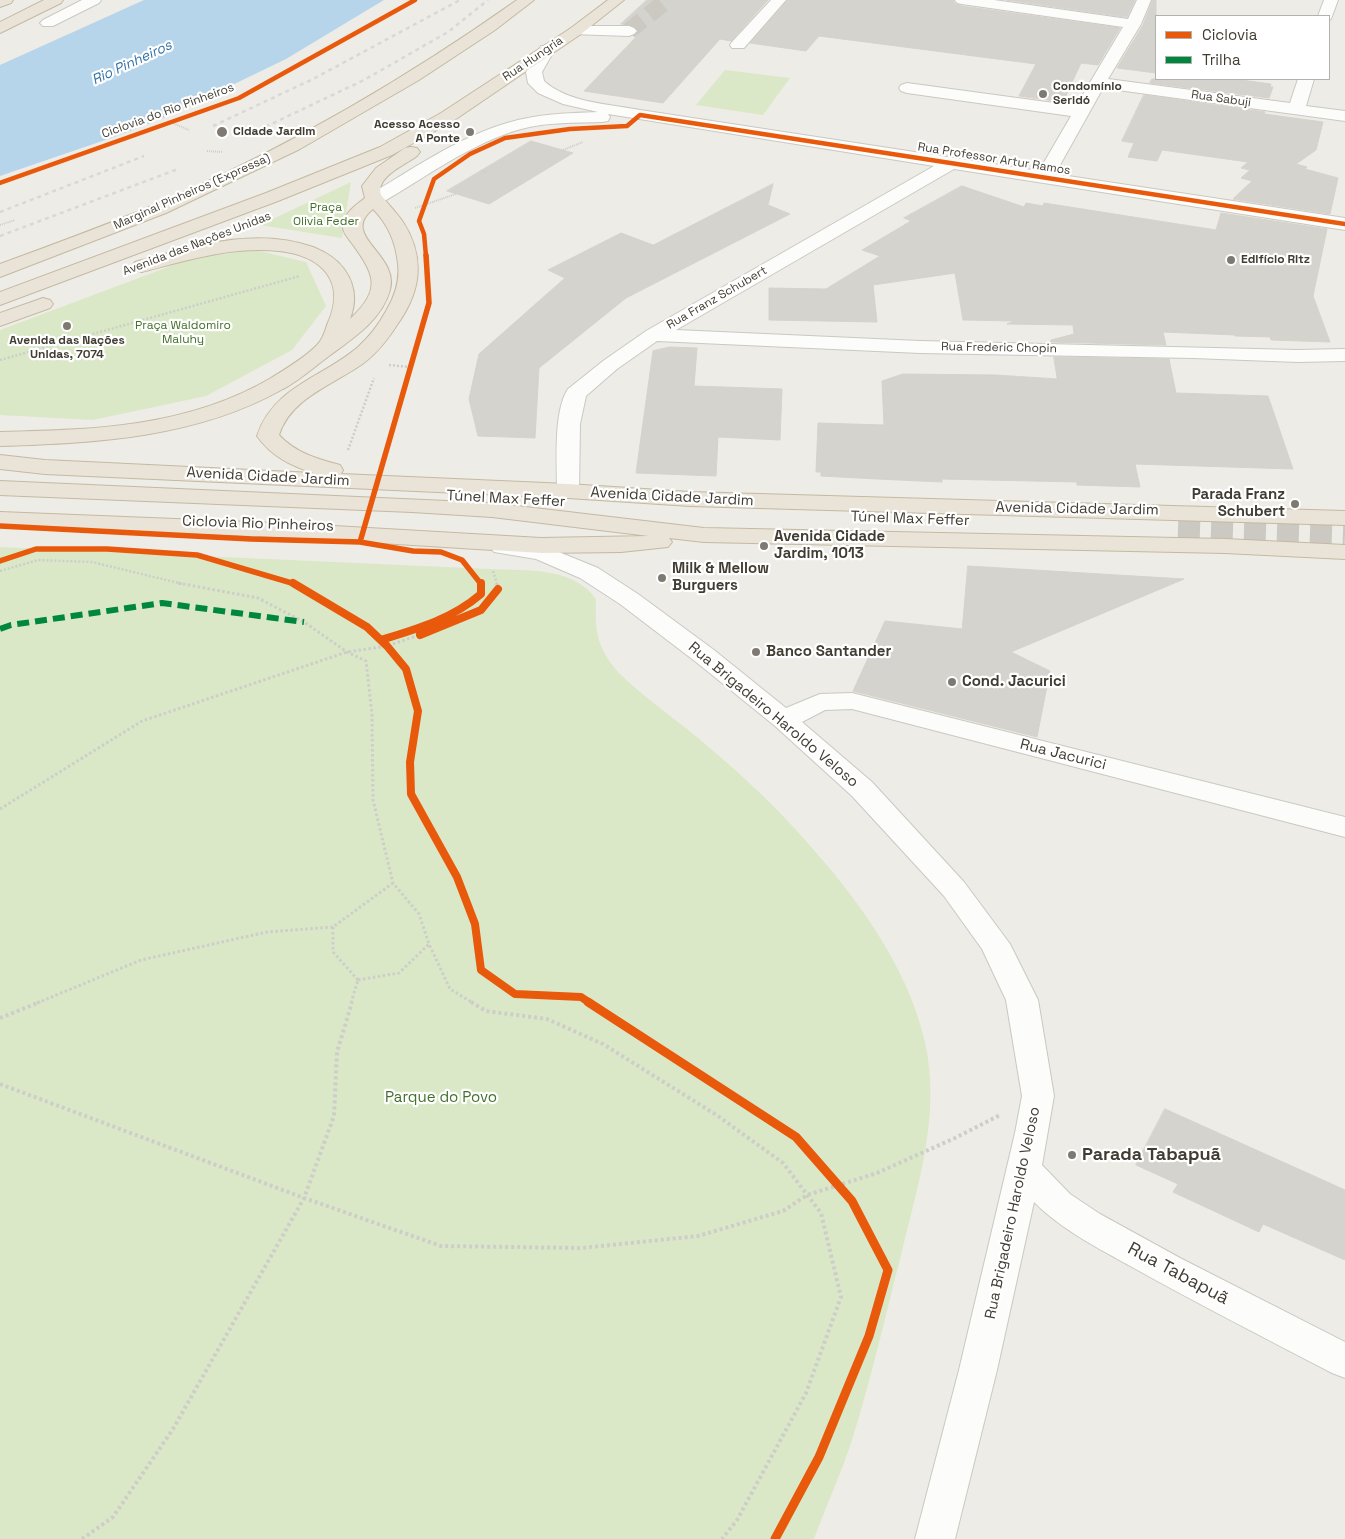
<!DOCTYPE html>
<html>
<head>
<meta charset="utf-8">
<style>
  body { margin:0 }
  #map { position:relative; width:1345px; height:1539px; overflow:hidden; background:#eeece6; font-family:"Space Grotesk",sans-serif }
  canvas { display:block }
  .legend { position:absolute; left:1155px; top:15px; width:175px; height:65px; box-sizing:border-box; background:#fff; border:1px solid #b3b1ad; margin:0; padding:6px 9px; list-style:none; font-size:15px; color:#423d33 }
  .legend li { display:flex; align-items:center; gap:10px; height:25px }
  .legend b { width:25px; border:1px solid #b3b1ad }
</style>
</head>
<body>
<div id="map">
<canvas width="1345" height="1539"></canvas>
<ul class="legend">
<li><b style="height:6px;background:#e8590c"></b>Ciclovia</li>
<li><b style="height:6px;background:#00873e"></b>Trilha</li>
</ul>
</div>
<script>
const ctx = document.querySelector('canvas').getContext('2d');
ctx.lineJoin = 'round';
function fill(path, color) { ctx.fillStyle = color; ctx.fill(path, 'evenodd'); }
function trace(path, color, width, dash) { ctx.strokeStyle = color; ctx.lineWidth = width; ctx.lineCap = dash ? 'butt' : 'round'; ctx.setLineDash(dash || []); ctx.stroke(path); }
function label(font, color, halo, rows, align = 'center') {
  ctx.font = font + ' "Space Grotesk",sans-serif'; ctx.lineWidth = 4.5; ctx.setLineDash([]); ctx.textBaseline = 'middle'; ctx.strokeStyle = halo; ctx.fillStyle = color; for (const [text, x, y, turn = 0] of rows) {
    ctx.save(); ctx.translate(x, y); ctx.rotate((+turn || 0) * Math.PI / 180); ctx.textAlign = isNaN(turn) ? turn : align; if (halo) ctx.strokeText(text, 0, 0); ctx.fillText(text, 0, 0); ctx.restore();
  }
}
const green = new Path2D(`
  M725 70 790 78 763 115 696 105Z
  M351 182 342 238 260 225Z
  M255 250 306 262 326 306 292 350 206 396 93 420 0 415V330L192 258Z
  M0 547 490 569C526 571 572 566 596 599 595 631 596 646 618 672 640 694 667 713 692 733 732 766 771 801 805 840 857 898 907 965 925 1042 941 1115 918 1184 901 1255 885 1317 871 1380 852 1440 841 1474 826 1506 814 1539H0Z`);
const water = new Path2D(`
  M144 0H384L286 59 166 117 114 137 0 176V65Z`);
const building = new Path2D(`
  M647 0H768L731 41 720 39 663 103 584 91 640 33H638V30L635 26 621 24Z
  M788 0H953L955 4 962 6 1120 28 1098 65 1081 63 1063 102 1019 96 1036 64 819 36 806 51 750 43Z
  M1007 0H1135L1127 17Z
  M1153 0H1156V73L1117 68 1143 25Z
  M1152 79H1234L1271 84 1270 87H1273L1269 98 1150 83Z
  M1144 95 1265 112 1264 114 1323 122 1316 150 1296 164 1307 167 1305 169 1338 178 1330 214 1233 199 1252 181 1241 178 1250 170 1241 168 1248 162 1162 150 1157 161 1128 157 1134 143 1122 141Z
  M531 141 573 153 489 204 447 191Z
  M773 184 768 205 790 214 626 298 539 368 535 438 478 436 469 399 479 354 565 278 548 270 621 233 653 245Z
  M962 186 1024 207 1026 203 1043 206 1044 203 1216 230 1221 213 1327 229 1313 296 1330 342 1271 340 1270 337 1235 336V335L1163 332 1166 345 1051 342V340L1074 334 1073 325 1007 324 1014 321 963 320 955 273 873 285 877 322 769 320V288L826 289 880 256 862 250 911 221 904 218Z
  M670 347 697 348 694 386 782 389 780 440 718 437 716 476 636 473 653 351Z
  M1054 357 1169 359 1176 393 1268 396 1293 469 1135 464 1140 487 1077 485V482L942 479V482L877 479 821 476V472H816L818 423 884 425 882 381 903 374 996 375 1057 379Z
  M968 566 1184 579 1011 652 1050 671 1037 737 853 691 885 621 962 629Z
  M1165 1109 1345 1190V1260L1263 1224 1259 1232 1173 1192 1178 1184 1136 1165Z`);
const minorTunnel = new Path2D(`
  M629 31 667 0`);
const highwayTunnel = new Path2D(`
  M1178 529 1345 534`);
const pathFar3 = new Path2D(`
  M170 122 189 130
  M563 150 583 142
  M481 171 487 172
  M415 208 456 194
  M0 225 15 220`);
const pathFar2 = new Path2D(`
  M0 360 300 276
  M389 365 410 367
  M348 450 374 378
  M0 571 38 560 92 562 183 584
  M493 571 497 584`);
const pathFar1 = new Path2D(`
  M178 583 258 598 304 622 347 652 366 661 372 714 373 800 393 883 419 914 429 944 450 989 473 1003
  M0 809 142 721 347 652 387 646 440 628 481 610 498 589 496 583
  M333 927V952L358 980
  M358 980 399 973 429 944
  M37 1003 141 960 267 932 333 927 393 883
  M351 1003 358 980`);
const path = new Path2D(`
  M471 1002 486 1011 547 1019 603 1044 718 1116 783 1163 821 1213 841 1297 806 1393 737 1520 722 1539
  M0 1018 40 1002
  M0 1084 304 1198 441 1246 582 1248 698 1236 783 1211 807 1195 877 1173 955 1138 1000 1115
  M82 1539 113 1517 173 1429 304 1198 334 1116 337 1052 352 1002`);
const minor = new Path2D(`
  M82 0H101L99 3 53 26H43L40 23 43 20Z
  M771 0H786L744 48H732L730 45 732 42Z
  M955 0H994L1128 19 1137 0H1151L1141 24 1108 79 1290 103 1298 79H1314L1306 106 1345 111V121L1103 88 1055 174 1345 218V230L954 169 676 330 920 341 1298 350 1345 349V361L1298 362 1193 358 920 353 657 341 617 369 586 396 580 424 579 491 576 496 568 498 560 496 557 491C557 464 553 411 568 389L603 361 646 331 934 166 608 114 610 117 608 121 602 122C575 123 547 122 521 129 471 143 426 177 381 203L375 204 369 203 366 199 369 195C413 169 457 138 507 123 536 114 567 113 598 112L563 104 538 93 528 83 526 72 541 46H553L555 49 542 72 544 81C568 103 609 104 640 110L1039 171 1071 116 907 93 901 91 899 88 901 85 907 83 1076 106 1123 27 962 4 957 3Z
  M1324 0H1338L1331 19 1329 20V16H1318Z
  M576 26H629L634 28 637 31 634 34 629 36 571 34 568 31 571 28Z
  M502 540 549 548 598 568 638 594 714 650 786 708 820 694 852 693 1345 817V837L852 709 825 710 802 722 872 782 964 882 1010 944 1038 1000 1054 1096 1042 1165 1070 1194 1100 1214 1180 1258 1345 1342V1378L1332 1373C1265 1338 1198 1304 1132 1267 1098 1248 1062 1230 1034 1202L997 1370 955 1539H915L959 1370 1015 1133 1022 1096 1006 1000 982 949 944 896 852 796 775 726 696 662 620 604 580 578 536 559 494 552 490 547 494 542Z`);
const highway = new Path2D(`
  M0 0H13L11 3 0 7Z
  M44 0H63L61 3 0 33V22Z
  M517 0H534L495 30 419 80 300 149 166 213 0 277V264C60 242 121 220 180 194 299 141 411 75 517 0Z
  M608 0H624L581 34 453 121 392 155 278 201 0 305V292L266 193 380 147 441 113 571 28Z
  M411 147 417 148 420 152 417 156C405 165 375 177 381 195 388 204 396 212 403 222 426 258 421 292 397 325 386 342 375 356 358 367 329 386 290 400 279 435 296 453 317 459 340 465L343 470 341 474 568 484 690 492 1345 511V525L690 506 568 498 45 474 0 469V455L45 460 314 473C291 466 271 456 257 436 274 386 322 378 358 347 369 337 379 324 386 311 395 296 400 281 398 264 396 243 388 224 373 209 339 236 400 254 390 290 382 320 352 339 329 356 314 367 300 380 283 389 196 438 97 443 0 446V432C93 430 188 427 271 378 284 370 306 357 317 345 322 340 325 332 327 325 347 282 323 256 279 251 232 246 188 260 142 272L135 270 132 266 135 262C192 247 254 226 313 247 325 252 336 258 344 269 355 284 357 301 350 319 383 288 374 274 351 242 347 237 342 231 343 225 344 213 357 204 365 198L362 186 376 168 405 148Z
  M43 298 50 300 53 304 50 308 0 326V313Z
  M0 481 492 503 704 528 1225 539 1345 545V559L1225 553 704 542 669 538 672 542 668 547 621 552 541 553 300 538 0 526V512L300 524 541 538 649 536 492 517 412 512 0 495Z`);
const rail = new Path2D(`
  M213 126 313 79 460 0
  M244 137 364 80 448 32 488 0
  M0 212 144 156
  M0 236 178 169`);
const pathBridge = new Path2D(`
  M207 151 222 152`);
const quiet = new Path2D(`
  M0 629 11 625 162 603 304 622`);
const cyclewayFar3 = new Path2D(`
  M0 183 239 98 415 0
  M426 256 424 234 419 221 434 179 470 154 505 138 570 129 627 126 640 115 1345 224`);
const cyclewayFar2 = new Path2D(`
  M0 526 251 539 360 542 413 551 441 552 462 560 481 584
  M360 542 429 303 426 255
  M0 561 36 549H107L197 555 295 584`);
const cyclewayFar1 = new Path2D(`
  M293 583 367 627 387 646 406 669 418 711 410 762 411 794 457 877 475 924 481 970 515 994 581 997 590 1003
  M420 635 481 610 498 589
  M381 640C417 629 452 619 481 594V583`);
const cycleway = new Path2D(`
  M588 1002 796 1137 852 1201 888 1270 869 1336 819 1457 775 1539`);
const markers = [
  [1043,94,5,"#7e7a72"],
  [222,132,6,"#7e7a72"],
  [470,132,5,"#7e7a72"],
  [1231,260,5,"#7e7a72"],
  [67,326,5,"#7e7a72"],
  [1295,504,5,"#7e7a72"],
  [764,546,5,"#7e7a72"],
  [662,578,5,"#7e7a72"],
  [756,652,5,"#7e7a72"],
  [952,682,5,"#7e7a72"],
  [1072,1155,5,"#7e7a72"]
];
const farStreetnames = [
  ["Rua Hungria",533,59,-34],
  ["Rua Sabuji",1221,99,8],
  ["Ciclovia do Rio Pinheiros",168,111,-20],
  ["Rua Professor Artur Ramos",994,159,9],
  ["Marginal Pinheiros (Expressa)",192,192,-24],
  ["Avenida das Nações Unidas",197,244,-21],
  ["Rua Franz Schubert",717,298,-30],
  ["Rua Frederic Chopin",999,348,1]
];
const farPoinames = [
  ["Condomínio",1053,87],
  ["Seridó",1053,101],
  ["Acesso Acesso",460,125,"right"],
  ["A Ponte",460,139,"right"],
  ["Cidade Jardim",233,132],
  ["Edifício Ritz",1241,260],
  ["Avenida das Nações",67,341,"center"],
  ["Unidas, 7074",67,355,"center"]
];
const farParknames = [
  ["Praça",326,208],
  ["Olivia Feder",326,222],
  ["Praça Waldomiro",183,326],
  ["Maluhy",183,340]
];
const farWaternames = [
  ["Rio Pinheiros",132,63,-25]
];
const streetNames = [
  ["Avenida Cidade Jardim",268,477,3],
  ["Avenida Cidade Jardim",672,497,3],
  ["Túnel Max Feffer",506,499,3],
  ["Avenida Cidade Jardim",1077,509,1],
  ["Túnel Max Feffer",910,519,2],
  ["Ciclovia Rio Pinheiros",258,524,2],
  ["Rua Brigadeiro Haroldo Veloso",773,715,40],
  ["Rua Jacurici",1063,755,14],
  ["Rua Brigadeiro Haroldo Veloso",1013,1213,-78]
];
const poiNames = [
  ["Parada Franz",1285,495,"right"],
  ["Schubert",1285,512,"right"],
  ["Avenida Cidade",774,537],
  ["Jardim, 1013",774,554],
  ["Milk & Mellow",672,569],
  ["Burguers",672,586],
  ["Banco Santander",766,652],
  ["Cond. Jacurici",962,682]
];
const parkNames = [
  ["Parque do Povo",441,1098]
];
const nearPoinames = [
  ["Parada Tabapuã",1082,1155]
];
const nearStreetnames = [
  ["Rua Tabapuã",1178,1274,28]
];
fill(green, '#dae8c7');
fill(water, '#b7d5ea');
fill(building, '#d5d3cd');
trace(building, '#d6d2cc', 1);
trace(minorTunnel, '#ccc9c2', 17, [17, 9]);
trace(highwayTunnel, '#ccc9c2', 22, [22, 11]);
trace(minor, '#cac8c2', 2);
trace(highway, '#c4b9a2', 2);
trace(pathFar3, '#cecdc9', 2, [1, 1]);
trace(pathFar2, '#cecdc9', 2.5, [2, 2]);
trace(pathFar1, '#cecdc9', 3, [2.5, 2.5]);
trace(path, '#cecdc9', 4, [3, 3]);
fill(minor, '#fcfcfb');
fill(highway, '#eae4d8');
trace(rail, '#d8d8d7', 2.5, [4, 4]);
trace(pathBridge, '#cecdc9', 2, [1, 1]);
trace(quiet, '#00873e', 6, [12, 6]);
trace(cyclewayFar3, '#e8590c', 4.5);
trace(cyclewayFar2, '#e8590c', 5.5);
trace(cyclewayFar1, '#e8590c', 8);
trace(cycleway, '#e8590c', 9);
for (const [x, y, r, color] of markers) { const dot = new Path2D(); dot.arc(x, y, r, 0, 2 * Math.PI); ctx.fillStyle = color; ctx.fill(dot); trace(dot, '#fff', 2); }
label('12px', '#423d33', '#fff', farStreetnames);
label('bold 12px', '#423d33', '#fff', farPoinames, 'left');
label('12px', '#43702a', '#fff', farParknames);
label('italic 14px', '#3374a8', '#fff', farWaternames);
label('15px', '#423d33', '#fff', streetNames);
label('bold 15px', '#423d33', '#fff', poiNames, 'left');
label('15px', '#43702a', '#fff', parkNames);
label('bold 18px', '#423d33', '#fff', nearPoinames, 'left');
label('18px', '#423d33', '#fff', nearStreetnames);
</script>
</body>
</html>
